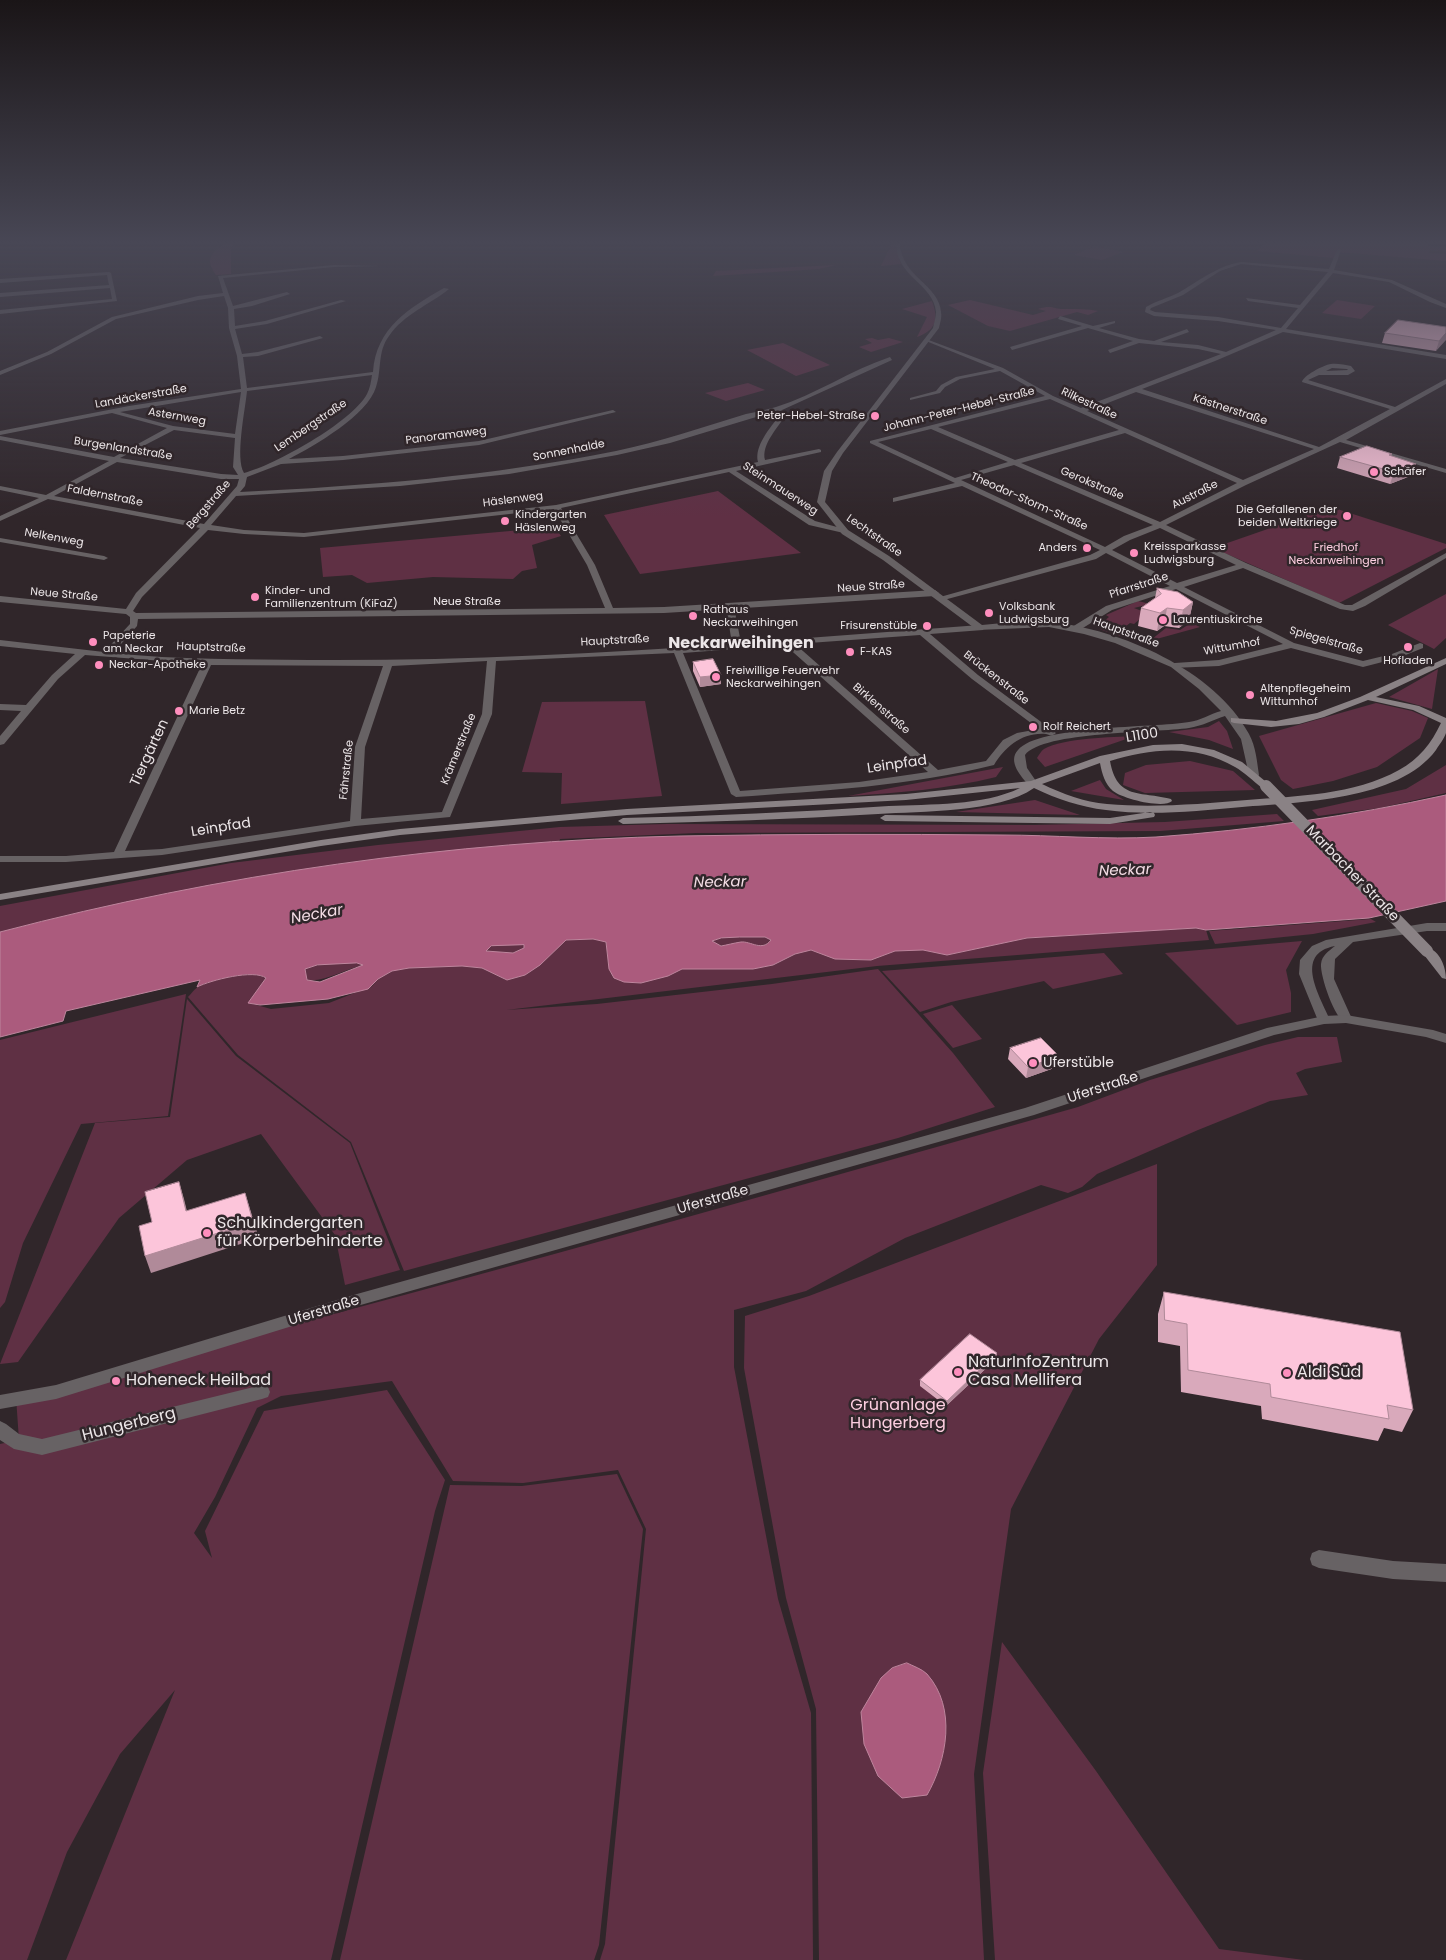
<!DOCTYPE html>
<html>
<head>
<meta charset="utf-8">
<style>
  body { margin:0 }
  canvas { display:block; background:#30262a }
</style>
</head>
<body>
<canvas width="1446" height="1960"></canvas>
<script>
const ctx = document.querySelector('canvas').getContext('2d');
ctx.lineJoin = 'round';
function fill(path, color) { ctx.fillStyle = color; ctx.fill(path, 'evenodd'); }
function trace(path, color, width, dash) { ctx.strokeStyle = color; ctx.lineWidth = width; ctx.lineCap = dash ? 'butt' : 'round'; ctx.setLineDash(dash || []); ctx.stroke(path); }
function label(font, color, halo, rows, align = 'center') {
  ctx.font = font + ' Poppins,sans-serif'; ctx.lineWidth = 5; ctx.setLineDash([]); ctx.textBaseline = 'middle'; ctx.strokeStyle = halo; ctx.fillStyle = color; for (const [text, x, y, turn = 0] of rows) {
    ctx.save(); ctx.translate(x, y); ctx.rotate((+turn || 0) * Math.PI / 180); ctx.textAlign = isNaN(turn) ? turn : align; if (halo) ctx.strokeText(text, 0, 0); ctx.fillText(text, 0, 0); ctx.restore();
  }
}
const green = new Path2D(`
  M225 243H234L231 249V274L216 275C205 259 210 254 225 243Z
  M892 243H895L901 264 881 266Z
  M1265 243H1429L1428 246 1446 247V251L1430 250 1429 253 1446 254V261L1337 252 1334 258 1257 251Z
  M1095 246 1123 252 1102 260 1074 255Z
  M836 265 819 269 713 276 716 271Z
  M970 300 1033 315 1046 311 1038 309C1054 304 1053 310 1066 309 1077 309 1087 309 1098 311L1088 315 1077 312 1010 331 988 326 948 305Z
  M1337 300 1375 306 1361 319 1322 313Z
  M932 301C939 320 936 330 917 337L927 317 902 309Z
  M872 338 878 340 889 338 903 342 871 352 859 347 872 343 865 339Z
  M783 343 830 365 796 376 747 350Z
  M748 383 765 390 726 401 705 393Z
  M718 491 801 553 640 574 604 515Z
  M1331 507 1446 544V548L1339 603 1213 548Z
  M555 527 561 536 532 545 537 568 522 571 513 579 433 577 367 583 352 575 323 577 320 548Z
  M1446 594V638L1434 649 1388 625Z
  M1138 601 1150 604 1134 608 1147 613 1134 624 1130 623 1121 630 1152 639 1166 628 1180 630 1191 623 1200 627 1142 643 1102 630 1097 627 1109 617 1106 615Z
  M1438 669 1432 709 1389 697Z
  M645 701 662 796 561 804 562 773 522 772 542 702Z
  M1376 703 1412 711 1428 718 1420 738 1377 767 1333 781 1293 789 1281 780 1259 736Z
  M1219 721 1227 731 1233 749 1209 740 1169 732 1208 727Z
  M1135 736 1045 767 1037 758C1039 755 1041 751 1044 749 1064 738 1112 737 1135 736Z
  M1190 761 1233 771 1255 790 1145 793 1123 785 1125 773 1146 765Z
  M1446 765V793L1380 808 1318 816 1312 810 1406 789Z
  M1003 767 996 777C947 789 898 793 848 796Z
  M1100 780 1106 789 1124 800 1071 791Z
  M1035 800 1080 815 956 812Z
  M1277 814 1284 821 1160 831 696 833 560 839 559 842C371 857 183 884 0 932V906L231 863 378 845 560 827 667 824 1034 825 1165 822Z
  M1371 919 1376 922 1313 934 1215 944 1209 931Z
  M1196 928 1206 930 1209 940 877 966 506 1010 597 1004 772 984 878 969 953 1053 995 1107 898 1138 404 1271 351 1142 238 1055 188 997C192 993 195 988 200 986 213 979 254 970 266 978L249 1003 271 1009 329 1003 372 986 378 979 392 971 409 968 462 966 482 968 507 980 525 975 540 965 566 940 593 939 606 942 608 960 624 982 641 983 682 969H753L773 965 795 954 811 950 836 959 871 960 895 951 923 950 947 955 1027 938Z
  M740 937H765L771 940C764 950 751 943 742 944 732 944 720 949 712 941L721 938Z
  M1302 941 1286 970 1291 993V1012L1237 1025 1165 953Z
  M524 945V948L512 953 486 951 491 946Z
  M1104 953 1123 974 1053 989 1044 981 951 1002 920 1012 882 971Z
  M357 963 364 965C344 969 327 982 307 980L305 969 317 965Z
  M186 994 168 1116 81 1124 23 1243 5 1302 0 1308V1040Z
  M187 999 236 1056 350 1143 400 1270 345 1285 335 1235 261 1134 187 1160 119 1218 18 1362 0 1364 95 1123 170 1117Z
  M952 1005 982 1039 953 1048 923 1014Z
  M1298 1037H1337L1342 1062 1305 1069 1296 1073 1308 1095 1270 1101 1198 1130 1097 1174 1082 1187 1068 1193 1041 1185 905 1238 806 1291 734 1310V1367L778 1599 811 1713 813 1960H600L605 1944 646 1529 618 1470 523 1483 453 1481 392 1381 281 1396 257 1408 215 1497 194 1533 212 1558 205 1531 264 1411 387 1390 445 1480 435 1511 331 1960H66L175 1690 120 1754 67 1852 27 1960H0V1444L19 1440 16 1397C372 1307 725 1207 1078 1107L1150 1080 1265 1045Z
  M1157 1164V1265L1099 1339 1011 1509 974 1774 984 1960H819L816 1709 786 1598 744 1368 745 1316 809 1296Z
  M617 1474 643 1529 599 1945 594 1960H340L450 1485 522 1486Z
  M1002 1642 1096 1771 1219 1949 1304 1960H995L983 1773Z`);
const water = new Path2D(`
  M1446 795V901L1369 918 1206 930 1196 928 1027 938 947 955 923 950 895 951 871 960 835 959 811 950 795 954 773 965 753 969H682L668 976 641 983 624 982 614 978 609 969 606 942 593 939 566 940 540 965 525 975 507 980 482 968 462 966 409 968 392 971 378 979 368 989 328 999 260 1005 248 1003 266 978C254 969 211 980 197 987L200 980 66 1011 63 1021 0 1037V932C221 874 452 841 680 836 787 834 895 834 1002 835 1053 835 1105 840 1156 837 1253 830 1351 816 1446 795ZM740 937H765L771 940C762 952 751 941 741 942 734 943 727 945 721 946L712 941 721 938ZM524 945V948L513 953 486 951 491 946ZM357 963 363 965 320 982 307 980 305 969 317 965Z
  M907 1663C913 1666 922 1669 927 1674 957 1708 947 1760 927 1795L902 1798 878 1776 864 1744 861 1712 881 1678 892 1668Z`);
const minor = new Path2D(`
  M1339 249 1341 250 1334 270 1392 280 1446 304V308L1430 302 1389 282 1333 273 1286 329 1446 355V359L1283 332 1215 361 1142 389 1319 447 1390 409 1302 382C1303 376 1323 365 1331 364 1337 363 1345 365 1351 366L1355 371 1348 375H1319L1308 380 1395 407 1446 379V384L1346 440 1446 469V473L1340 442 1246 485 1166 525 1246 563 1345 605H1352L1446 553V558L1365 606 1353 611 1340 609 1243 568 1184 587 1294 643 1363 661 1392 654 1420 643 1423 644V648L1398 658 1363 667 1291 648 1219 666 1172 668V664L1175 663 1219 660 1283 644 1176 589 1112 610 1078 631H1072V627L1106 606 1170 586 1106 553 1096 559 940 601V597L1090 555 1100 550 962 486 893 502V498L955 483 870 443V441L1045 396 1000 371 960 379 945 387 940 393 910 400V398L936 391 941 385 956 377 995 369 926 341V339L1003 368 1053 396 1081 408 1221 354 1198 349 1139 343 1110 353 1108 350 1133 341 1088 328 1012 350 1010 347 1082 326 1058 319 1060 316 1093 326 1115 321V323L1099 328 1139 339 1154 341 1187 329 1189 332 1161 342 1198 345 1226 352 1276 330 1218 321 1154 316 1145 312 1146 307C1156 301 1168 298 1178 293 1199 281 1217 266 1241 262L1329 269 1337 250ZM1241 264 1328 272 1300 305 1246 298 1248 301 1298 308 1281 328 1218 317 1155 312 1150 310 1151 308 1183 295 1220 271ZM1332 368 1347 369 1348 370 1326 371ZM1136 392 1314 449 1243 480 1087 411ZM1050 399 1119 430 1015 460 938 427ZM931 429 1008 462 955 478 878 442ZM1125 433 1237 483 1160 522 1021 463ZM1014 465 1153 525 1124 536 1105 547 961 480ZM1160 528 1236 565 1177 583 1112 550 1130 540Z
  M334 265 379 266 334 267 223 278 233 306 287 292 290 294 252 306 234 309 235 326 265 321 341 300 346 301 267 324 235 329 242 354 258 352 320 336 323 338 258 356 243 357 247 388 373 372C376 328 409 308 444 288L449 289C429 305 404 314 389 336 377 352 382 370 376 387 368 415 314 446 289 459L343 456 479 441 613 410 616 412 479 445 343 460 281 464 247 477 245 486 240 492C366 486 492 476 616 451 660 442 703 427 746 414 756 412 766 410 776 407 815 395 851 370 890 357L892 360 782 410 786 415C778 427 761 445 765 460L819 449 821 450V452L736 471 815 521 848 530V534L809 525 729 472 561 508 595 565 613 608 664 607 935 590 939 593 935 596 664 613 138 619 137 626 113 653C178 660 244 659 309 660 450 661 592 654 732 644L727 612 731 609 735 612 741 643 980 625 984 628 983 630 930 634 978 675 1056 733C1051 737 1051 735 1046 734 1022 732 1005 747 994 765 909 786 822 791 736 797L731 794 674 653 496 661 492 714 450 817 355 826 162 855 66 862H0V856H66L114 852 202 664 85 655 58 679 4 744 0 745V736L21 711 0 710V704L26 705 52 675 75 654 0 646V640L104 652 130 624V617L126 614 0 602V596L126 609 136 593 200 528 48 499 0 521V516L39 498 0 490V486L46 495 109 461 0 440V436L114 457 167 428 112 413 0 435V431L129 406 241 389 237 356 229 328 228 308 224 296 198 300 116 319 51 354 0 375V371L47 352 112 317 198 296 223 293 218 276ZM372 375C371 382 370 388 367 394 352 422 275 465 244 473 235 458 245 411 247 391ZM241 392 235 434 173 426 120 412ZM776 411 780 415C770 428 754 446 758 462L556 505 304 533 244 530 211 525 236 496 400 486 509 474 617 455 670 443ZM174 430 235 438 233 467 238 475 221 474 120 458ZM117 462 221 479H239L237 486 204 524 54 496ZM554 509 587 565 605 608 136 613 133 611 142 597 208 530 244 534 304 537ZM920 635 972 679 1039 729 1017 733 1003 740 986 761 938 770 795 644ZM785 645 928 772 859 782 740 791 683 653ZM487 661 482 714 442 812 361 819 365 747 392 666ZM211 665 383 666 355 747 350 821 162 849 125 851Z
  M109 272 111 273 117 301 0 314V310L112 299 110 288 0 297V293L109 285 107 275 0 283V279Z
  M0 538 104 556 108 558 104 560 0 542Z
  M1427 923H1446V931H1427L1353 942 1335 959 1334 979 1352 1019 1346 1023C1335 1020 1320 976 1321 964 1322 955 1329 951 1335 946 1293 954 1320 996 1330 1020L1329 1023H1319L1299 974 1300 960 1312 946 1326 940Z
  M262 1385 268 1387 270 1392 268 1397 262 1399 42 1455 14 1449 0 1440V1421L6 1424 19 1434 42 1439Z
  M1319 1550 1393 1561 1446 1564V1582L1393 1579 1319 1568 1312 1565 1310 1559 1312 1553Z`);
const tertiary = new Path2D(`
  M896 243H900C901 277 939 284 941 312 942 318 940 323 939 328L843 453 832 471 825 502 848 530 889 556 982 625C1005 623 1027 620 1050 622 1120 629 1215 670 1249 734 1256 747 1257 762 1259 775L1258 777 1254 778 1249 775 1241 739 1225 716C1213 720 1202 726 1189 728 1156 733 1043 731 1025 755L1027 768 1038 784 1033 787 1029 786C1022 777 1007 762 1018 750 1039 725 1154 728 1189 722 1200 721 1210 714 1221 711L1199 689 1171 667 1115 643 1084 634 1049 627 977 630 883 560 842 534 817 502 824 471 837 452 933 328C934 323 936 317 936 312 934 284 896 277 896 243Z
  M1346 1015 1433 1030 1446 1034V1043L1426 1037 1346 1023 1324 1024 1274 1035 1034 1115 357 1306 56 1399 0 1409V1395L56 1385 357 1294 1025 1108 1267 1028 1324 1016Z`);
const secondary = new Path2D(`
  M1446 658V664L1376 697 1419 706 1446 718C1446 723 1446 729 1446 733 1444 739 1439 745 1436 750 1398 801 1299 802 1242 807 1197 811 1150 816 1106 810 1080 807 1057 799 1034 788 998 813 921 811 878 814 793 819 708 822 623 824L618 821 623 818C712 816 800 812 889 806 930 804 983 806 1020 788L906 800 627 815 400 835 321 846 0 900V894L321 840 400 829 627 809 906 794 1031 781 1100 756 1153 745 1182 744 1214 750 1242 762 1271 786 1266 789 1262 788C1253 781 1244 772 1235 767 1196 744 1151 748 1110 761 1117 800 1140 791 1171 799L1172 801C1164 809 1123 799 1113 791 1105 784 1102 774 1100 763L1042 784C1063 794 1084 802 1107 804 1153 808 1201 804 1247 800 1297 796 1354 795 1399 770 1419 759 1431 744 1441 723L1413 710 1368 700 1324 717 1299 724 1271 727 1234 723 1231 722V718L1276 721 1317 713 1360 697Z
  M1150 812 1154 813 1155 815 1154 817 1110 824 885 821 880 818 885 815 1110 818Z
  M1427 947C1440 951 1446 967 1446 979L1442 978 1421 951Z`);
const secondaryBridge = new Path2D(`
  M1266 786 1427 951`);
const wall = new Path2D(`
  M1446 327 1436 351 1382 343 1385 333Z
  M1392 456 1413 475 1390 484 1337 468 1340 457Z
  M1157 588 1193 602 1189 620 1179 628 1164 626 1157 631 1138 626 1141 608 1155 598Z
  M693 662 721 684 700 687 693 671Z
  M1010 1048 1057 1067 1026 1078 1008 1059Z
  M1164 1292 1413 1410 1402 1432 1384 1428 1378 1441 1262 1419 1261 1406 1181 1392 1180 1346 1158 1342V1314Z
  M997 1353 996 1359 946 1406 920 1386V1380Z`);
const shadedWall = new Path2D(`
  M1446 333V340L1436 351 1439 341Z
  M1416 464 1413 475 1390 484 1394 472Z
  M1193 602 1189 620 1179 628 1183 610Z
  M1167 608 1164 626 1157 631 1160 613Z
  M721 675V684L700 687V677Z
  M1059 1056 1057 1067 1026 1078 1028 1067Z
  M179 1182 184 1199 191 1228 186 1211Z
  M245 1193 259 1238 151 1273 145 1256Z
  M997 1353 996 1359 946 1406 947 1401Z`);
const building = new Path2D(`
  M1398 320 1446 327V333L1439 341 1385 333Z
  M1367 446 1392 454 1389 455 1416 464 1394 472 1340 457Z
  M1157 588 1178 592 1193 602 1183 610 1167 608 1160 613 1141 608 1161 594Z
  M713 659 721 675 700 677 693 662Z
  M1041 1038 1059 1056 1028 1067 1010 1048Z
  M179 1182 186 1211 245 1193 253 1222 145 1256 139 1226 152 1222 145 1192Z
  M1164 1292 1400 1332 1413 1410 1387 1405 1389 1419 1271 1397 1270 1384 1188 1370 1187 1324 1165 1320Z
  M970 1334 997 1353 947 1401 920 1380Z`);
const markers = [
  [875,416,5,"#fe8ebd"],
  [1374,472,5,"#fe8ebd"],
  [1347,516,5,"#fe8ebd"],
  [505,521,5,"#fe8ebd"],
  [1087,548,5,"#fe8ebd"],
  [1134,553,5,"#fe8ebd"],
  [255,597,5,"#fe8ebd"],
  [989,613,5,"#fe8ebd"],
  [693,616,5,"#fe8ebd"],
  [1163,620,5,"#fe8ebd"],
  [927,626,5,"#fe8ebd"],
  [93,642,5,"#fe8ebd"],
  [1408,647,5,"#fe8ebd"],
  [850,652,5,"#fe8ebd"],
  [99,665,5,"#fe8ebd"],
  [716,677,5,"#fe8ebd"],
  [1250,695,5,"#fe8ebd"],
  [179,711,5,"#fe8ebd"],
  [1033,727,5,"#fe8ebd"],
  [1033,1063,5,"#fe8ebd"],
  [207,1233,5,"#fe8ebd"],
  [958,1372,5,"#fe8ebd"],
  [1287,1373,5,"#fe8ebd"],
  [116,1381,5,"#fe8ebd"]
];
const farStreetnames = [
  ["Landäckerstraße",141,397,-10],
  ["Rilkestraße",1089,404,25],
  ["Johann-Peter-Hebel-Straße",959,410,-14],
  ["Kästnerstraße",1230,410,18],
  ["Asternweg",177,417,10],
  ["Lembergstraße",311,426,-34],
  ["Panoramaweg",446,436,-7],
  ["Burgenlandstraße",123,449,9],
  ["Sonnenhalde",569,451,-11],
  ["Gerokstraße",1092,484,23],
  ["Steinmauerweg",780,489,33],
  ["Austraße",1195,495,-27],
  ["Faldernstraße",105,496,11],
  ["Häslenweg",513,500,-7],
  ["Theodor-Storm-Straße",1029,502,24],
  ["Bergstraße",209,505,-49],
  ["Lechtstraße",874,536,35],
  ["Nelkenweg",54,538,10],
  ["Pfarrstraße",1139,586,-18],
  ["Neue Straße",871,587,-4],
  ["Neue Straße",64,595,5],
  ["Neue Straße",467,602],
  ["Hauptstraße",1126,633,20],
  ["Hauptstraße",615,641,-3],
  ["Spiegelstraße",1326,641,16],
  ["Wittumhof",1232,647,-10],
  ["Hauptstraße",211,648,2],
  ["Brückenstraße",996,678,38],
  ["Birklenstraße",881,709,41],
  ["Krämerstraße",459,749,-68],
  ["Fährstraße",347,770,-84]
];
const farPoinames = [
  ["Peter-Hebel-Straße",865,416,"right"],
  ["Schäfer",1384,472],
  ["Die Gefallenen der",1337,510,"right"],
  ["beiden Weltkriege",1337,523,"right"],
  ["Kindergarten",515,515],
  ["Häslenweg",515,528],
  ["Kreissparkasse",1144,547],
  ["Ludwigsburg",1144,560],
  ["Anders",1077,548,"right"],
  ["Kinder- und",265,591],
  ["Familienzentrum (KiFaZ)",265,604],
  ["Volksbank",999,607],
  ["Ludwigsburg",999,620],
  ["Rathaus",703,610],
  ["Neckarweihingen",703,623],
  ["Laurentiuskirche",1173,620],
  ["Frisurenstüble",917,626,"right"],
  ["Papeterie",103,636],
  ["am Neckar",103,649],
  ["F-KAS",860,652],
  ["Hofladen",1408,661,"center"],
  ["Neckar-Apotheke",109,665],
  ["Freiwillige Feuerwehr",726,671],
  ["Neckarweihingen",726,684],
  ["Altenpflegeheim",1260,689],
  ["Wittumhof",1260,702],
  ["Marie Betz",189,711],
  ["Rolf Reichert",1043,727]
];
const farParknames = [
  ["Friedhof",1336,548],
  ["Neckarweihingen",1336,561]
];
const streetNames = [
  ["L1100",1142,736,-9],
  ["Tiergärten",150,753,-65],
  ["Leinpfad",897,765,-8],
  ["Leinpfad",221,828,-9],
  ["Marbacher Straße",1352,874,46],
  ["Uferstraße",1103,1088,-18],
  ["Uferstraße",713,1200,-16],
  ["Uferstraße",324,1311,-17]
];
const poiNames = [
  ["Uferstüble",1043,1063]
];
const waterNames = [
  ["Neckar",1125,871,-2],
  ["Neckar",720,883,-1],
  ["Neckar",317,915,-10]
];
const farDistrictnames = [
  ["Neckarweihingen",741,644]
];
const nearPoinames = [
  ["Schulkindergarten",217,1224],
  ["für Körperbehinderte",217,1242],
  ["NaturInfoZentrum",968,1363],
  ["Casa Mellifera",968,1381],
  ["Aldi Süd",1297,1373],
  ["Hoheneck Heilbad",126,1381]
];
const nearParknames = [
  ["Grünanlage",898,1406],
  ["Hungerberg",898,1424]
];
const nearStreetnames = [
  ["Hungerberg",129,1425,-14]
];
fill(green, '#5f3044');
fill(water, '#ab5b7d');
trace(water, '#be859d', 1);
fill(minor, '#676264');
fill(tertiary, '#676264');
fill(secondary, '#8a8285');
trace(secondaryBridge, '#8a8285', 12);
fill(wall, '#d9a9bb');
fill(shadedWall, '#b08a99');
fill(building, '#fcc5da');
trace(building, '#b08a99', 1);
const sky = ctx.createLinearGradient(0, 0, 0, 517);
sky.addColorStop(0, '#1a1517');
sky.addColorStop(0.47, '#484755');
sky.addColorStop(1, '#48475500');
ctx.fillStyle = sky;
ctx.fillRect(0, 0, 1446, 517);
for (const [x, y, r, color] of markers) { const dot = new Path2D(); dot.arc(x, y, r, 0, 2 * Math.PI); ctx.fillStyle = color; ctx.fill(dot); trace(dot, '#30262a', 2); }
label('11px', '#ece6e8', '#30262a', farStreetnames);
label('11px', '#ece6e8', '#30262a', farPoinames, 'left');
label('11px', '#fdcee0', '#30262a', farParknames);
label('14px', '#ece6e8', '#30262a', streetNames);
label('14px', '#ece6e8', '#30262a', poiNames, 'left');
label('italic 15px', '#f4dde5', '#30262a', waterNames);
label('bold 16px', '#ece6e8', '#30262a', farDistrictnames);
label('16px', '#ece6e8', '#30262a', nearPoinames, 'left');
label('16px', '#fdcee0', '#30262a', nearParknames);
label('16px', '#ece6e8', '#30262a', nearStreetnames);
</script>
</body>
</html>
